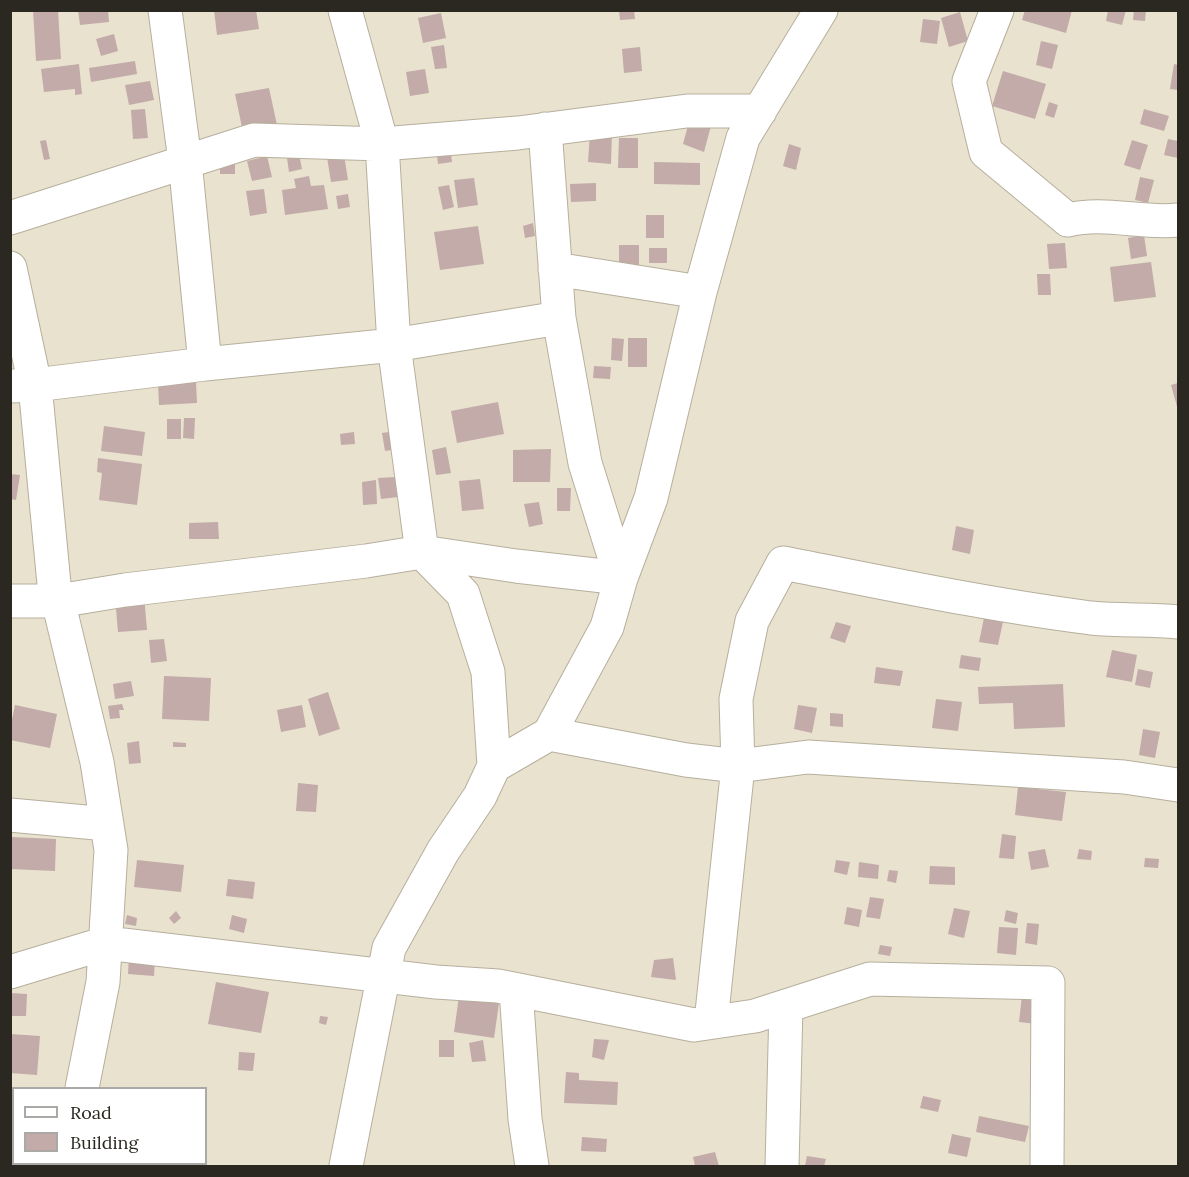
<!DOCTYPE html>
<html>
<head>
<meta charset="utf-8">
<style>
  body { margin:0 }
  #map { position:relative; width:1189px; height:1177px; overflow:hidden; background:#e9e2cf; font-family:Lora,serif }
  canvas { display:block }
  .frame { position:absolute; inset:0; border:12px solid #2b2821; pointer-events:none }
  .legend { position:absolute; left:12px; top:1087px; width:195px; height:78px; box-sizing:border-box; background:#fff; border:2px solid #aaa9a6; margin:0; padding:8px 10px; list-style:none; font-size:18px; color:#2b2821 }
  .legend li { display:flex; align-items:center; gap:12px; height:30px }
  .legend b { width:30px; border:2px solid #aaa9a6 }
</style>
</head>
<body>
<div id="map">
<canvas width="1189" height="1177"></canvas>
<div class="frame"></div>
<ul class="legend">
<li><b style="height:8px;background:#fff"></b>Road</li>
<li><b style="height:16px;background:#c2aba8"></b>Building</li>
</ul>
</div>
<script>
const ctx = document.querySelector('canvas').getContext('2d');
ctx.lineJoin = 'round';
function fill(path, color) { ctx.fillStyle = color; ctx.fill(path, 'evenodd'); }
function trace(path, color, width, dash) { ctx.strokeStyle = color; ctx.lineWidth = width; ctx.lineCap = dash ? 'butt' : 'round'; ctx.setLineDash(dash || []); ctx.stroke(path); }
const building = new Path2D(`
  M33 10H58L61 59 36 61Z
  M78 10H108L109 22 80 25Z
  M214 10H256L259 29 217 35Z
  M619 10H634L635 19 620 20Z
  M1025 10H1072L1066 33 1022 20Z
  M1108 10H1126L1122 25 1106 21Z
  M1134 10H1146L1145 21 1133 20Z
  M960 12 968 41 949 47 941 18Z
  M441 13 446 38 423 43 418 18Z
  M923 19 940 21 937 44 920 42Z
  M114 34 118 51 101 56 96 39Z
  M1041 41 1058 45 1052 69 1036 65Z
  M444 45 447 68 435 69 431 47Z
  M640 47 642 71 624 73 622 49Z
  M135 61 137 74 91 82 89 68Z
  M79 64 82 94 75 95V89L44 92 41 69Z
  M1174 64 1178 65V90L1170 89Z
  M425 69 429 93 410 96 406 72Z
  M1003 71 1046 84 1035 119 992 106Z
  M150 81 154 100 129 105 125 85Z
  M269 88 277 125 243 132 235 94Z
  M1049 102 1058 105 1054 118 1045 115Z
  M145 109 148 138 133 139 131 110Z
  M1144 109 1169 116 1164 131 1140 124Z
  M690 118 712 122 704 152 683 144Z
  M590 131 612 132 611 164 588 162Z
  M619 138H638V168H618Z
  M1168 139 1178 141V158L1164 155Z
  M46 140 50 159 44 160 40 141Z
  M1132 140 1148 145 1140 170 1124 165Z
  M789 144 801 148 796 170 783 166Z
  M450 145 452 162 438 164 436 147Z
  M298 149 302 169 289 172 286 151Z
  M220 154H235V174H220Z
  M344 155 348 180 331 182 327 157Z
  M267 156 272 177 252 181 247 161Z
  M654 162 700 163V185L654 184Z
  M309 176 311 186 324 185 328 209 285 215 282 190 296 188 294 179Z
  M1140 177 1154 180 1148 203 1135 200Z
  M474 178 478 205 458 208 454 180Z
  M596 183V201L571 202 570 184Z
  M449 185 454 207 443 210 438 187Z
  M264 189 267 213 250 216 246 191Z
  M348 194 350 207 338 209 336 196Z
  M646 215H664V238H646Z
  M533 223 535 236 525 238 523 226Z
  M478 226 484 264 440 270 434 232Z
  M1144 235 1147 256 1131 259 1128 238Z
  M1065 243 1067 268 1049 269 1047 244Z
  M619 245H639V274H619Z
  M649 248H667V263H649Z
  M1151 262 1156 297 1114 302 1110 267Z
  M1037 274H1050L1051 295H1038Z
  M612 338 624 339 622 361 611 360Z
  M628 338H647V367H628Z
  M594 366 611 367 610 379 593 378Z
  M196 382 197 403 159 405 158 384Z
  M1178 383V410L1171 385Z
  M498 402 504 434 457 443 451 411Z
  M184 418H195L194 439 183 438Z
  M167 419H181V439H167Z
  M104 426 145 432 142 456 101 451Z
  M354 432 355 444 341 445 340 434Z
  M389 432 392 450 385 451 382 433Z
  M446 447 451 473 436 475 432 450Z
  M551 449 550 482H513V450Z
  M98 458 142 464 137 505 99 500 102 473 97 472Z
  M10 474 20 475 16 500 10 499Z
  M396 477 398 497 381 499 378 478Z
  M480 479 484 509 462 511 459 481Z
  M376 480 377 504 363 505 362 482Z
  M557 488H571L570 511H557Z
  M539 502 543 524 529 527 524 504Z
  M218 522 219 539H189V523Z
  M956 526 974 530 970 554 952 550Z
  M144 595 147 630 118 632 115 597Z
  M985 613 1004 617 998 645 979 642Z
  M836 622 851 626 845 643 830 638Z
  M164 639 167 661 151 663 149 640Z
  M1112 650 1137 655 1132 682 1106 677Z
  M961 655 981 658 979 671 959 668Z
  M876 667 903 671 900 686 874 683Z
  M1138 669 1153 672 1150 688 1135 685Z
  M164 676 211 678 209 721 162 719Z
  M131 681 134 696 115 699 113 684Z
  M1063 684 1065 727 1014 729 1013 703 979 704 978 687Z
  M328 692 340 729 319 736 308 699Z
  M936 699 962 702 958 731 932 728Z
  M122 704 124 710H119L120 718 110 719 108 706Z
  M15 705 57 714 50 748 10 740V729Z
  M302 705 306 727 281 732 277 710Z
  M798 705 817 708 812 733 794 729Z
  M830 713 843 714V727L830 726Z
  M1143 729 1160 732 1155 758 1139 755Z
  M139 741 141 763 129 764 127 743Z
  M173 742 186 743V747H173Z
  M298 783 318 785 316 812 296 811Z
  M1018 787 1066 792 1062 821 1015 815Z
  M1002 834 1016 836 1014 859 999 858Z
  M11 837 56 839 55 871 10 869Z
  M1045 849 1049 867 1031 870 1028 852Z
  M1079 849 1092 851 1091 860 1077 859Z
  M1145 858 1159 859 1158 868 1144 867Z
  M137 860 184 865 181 892 134 887Z
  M836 860 850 862 847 875 834 872Z
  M859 862 879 865 878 879 858 877Z
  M930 866 955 867V885L929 884Z
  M889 870 898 871 896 883 887 881Z
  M228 879 255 882 253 899 226 896Z
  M870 897 884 899 880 919 866 917Z
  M847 907 862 910 859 927 844 924Z
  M954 908 970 911 964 938 948 934Z
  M1006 910 1018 913 1016 924 1004 921Z
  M176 911 181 918 174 924 169 918Z
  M127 915 137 918 136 926 125 924Z
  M232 915 247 919 244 933 229 929Z
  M1027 923 1039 924 1037 945 1025 943Z
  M999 927 1018 928 1016 955 997 953Z
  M880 945 892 947 890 956 878 954Z
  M129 956 155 959 154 976 128 974Z
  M673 958 676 980 651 977 654 960Z
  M216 982 269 992 261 1033 208 1024Z
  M10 993 27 994 26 1016H10Z
  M1022 995 1040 998 1037 1024 1019 1022Z
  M459 996 499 1003 494 1038 454 1032Z
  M320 1016 328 1017 326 1025 319 1023Z
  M10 1034 40 1036 37 1075 10 1073Z
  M594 1039 609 1040 604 1060 592 1057Z
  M439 1040H454V1057H439Z
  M483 1040 486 1061 472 1062 469 1043Z
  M239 1052 255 1053 253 1071 238 1070Z
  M566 1072 579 1073V1080L618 1082 617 1105 564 1103Z
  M923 1096 941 1100 938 1112 920 1108Z
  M979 1116 1029 1126 1025 1142 976 1132Z
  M952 1134 971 1138 967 1157 948 1153Z
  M582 1137 607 1139 606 1152 581 1151Z
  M715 1152 719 1166H695L693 1157Z
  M807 1156 826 1159 824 1166H805Z`);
const minor = new Path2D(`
  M165 10 185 161 205 364
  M345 10 382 144 394 345 422 552 463 594 488 672 494 766
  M997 10 969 81 986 152 1068 220C1104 211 1142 224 1178 220
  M10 218 254 140 382 144 518 133 687 111H760
  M10 268 35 385 54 584 97 762 111 850 103 982 82 1088
  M555 269 700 292
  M10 386 35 385 205 364 394 345 559 318
  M10 601H58L125 590 366 561 422 552 516 566 621 578 585 463 559 318 545 129
  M549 734 686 760 738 766 808 757 1124 777 1178 785
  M10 815 107 824
  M10 972 106 943 436 982 498 986 694 1025 755 1016 870 979 1048 983 1047 1166
  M516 990 525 1119 532 1166
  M711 1022 738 766 736 699 752 621 783 563C886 583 988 605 1091 618 1120 621 1150 619 1178 622
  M10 1146 14 1144
  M71 1166V1164
  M346 1166 389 948 443 851 480 796 494 766 549 734 607 627 621 578 651 498 700 292 743 138 821 10
  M782 1166 786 1006`);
fill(building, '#c2aba8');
trace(minor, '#b6af9d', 35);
trace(minor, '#fff', 33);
</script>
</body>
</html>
